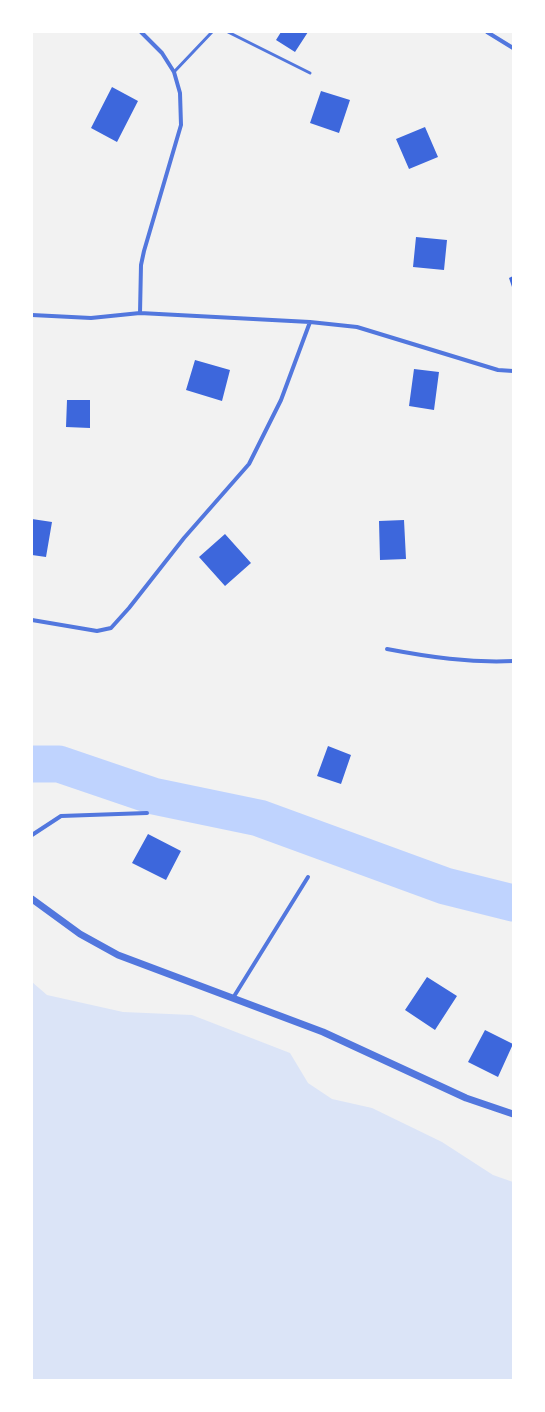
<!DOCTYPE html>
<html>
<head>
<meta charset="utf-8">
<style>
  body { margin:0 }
  #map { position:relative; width:545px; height:1412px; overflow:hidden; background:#f2f2f2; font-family:"IBM Plex Sans",sans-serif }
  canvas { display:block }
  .frame { position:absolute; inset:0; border:33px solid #fff; pointer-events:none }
</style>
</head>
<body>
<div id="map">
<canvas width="545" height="1412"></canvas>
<div class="frame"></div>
</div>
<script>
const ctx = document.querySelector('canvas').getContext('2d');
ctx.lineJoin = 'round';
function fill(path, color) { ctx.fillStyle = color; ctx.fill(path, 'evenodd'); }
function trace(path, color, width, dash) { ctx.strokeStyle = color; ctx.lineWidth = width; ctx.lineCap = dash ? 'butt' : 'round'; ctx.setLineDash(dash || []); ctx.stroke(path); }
const green = new Path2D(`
  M32 982 47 995 123 1012 192 1015 290 1053 308 1083 332 1099 372 1108 442 1142 493 1175 513 1182V1380H32Z`);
const river = new Path2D(`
  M32 764H59L153 796 259 818 445 886 513 903`);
const building = new Path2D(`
  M281 32H308L295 52 276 40Z
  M112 87 138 101 117 142 91 128Z
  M321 91 350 100 339 133 310 123Z
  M425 127 438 157 409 169 396 139Z
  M416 237 447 240 444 270 413 267Z
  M513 276V290L509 278Z
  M195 360 230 370 222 401 186 390Z
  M414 369 439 372 434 410 409 406Z
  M67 400H90V428L66 427Z
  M32 519 52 522 46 557 32 555Z
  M404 520 406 559 380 560 379 521Z
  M225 534 251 563 225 586 199 557Z
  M328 746 351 755 341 784 317 776Z
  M148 834 181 851 166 880 132 863Z
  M427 977 457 996 435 1030 405 1010Z
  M485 1030 513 1044 498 1077 468 1062Z`);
const service = new Path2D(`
  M228 32 310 73
  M174 72 212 32`);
const minor = new Path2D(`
  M141 32 162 53 174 72 180 93 181 125 144 251 141 265 140 313 310 322 357 327 498 370 513 371
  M487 32 513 48
  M32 315 91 318 140 313
  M32 620 97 631 111 628 129 608 184 538 249 464 281 400 310 322
  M387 649C429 657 470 663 513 661
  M32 835 61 816 147 813
  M233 998 308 877`);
const tertiary = new Path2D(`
  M32 899 80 934 118 955 323 1032 466 1098 513 1114`);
fill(green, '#dbe4f7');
trace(river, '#bfd3fe', 37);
fill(building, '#3d67dc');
trace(service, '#5277de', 3);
trace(minor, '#5277de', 4);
trace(tertiary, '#5277de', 7);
</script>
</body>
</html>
